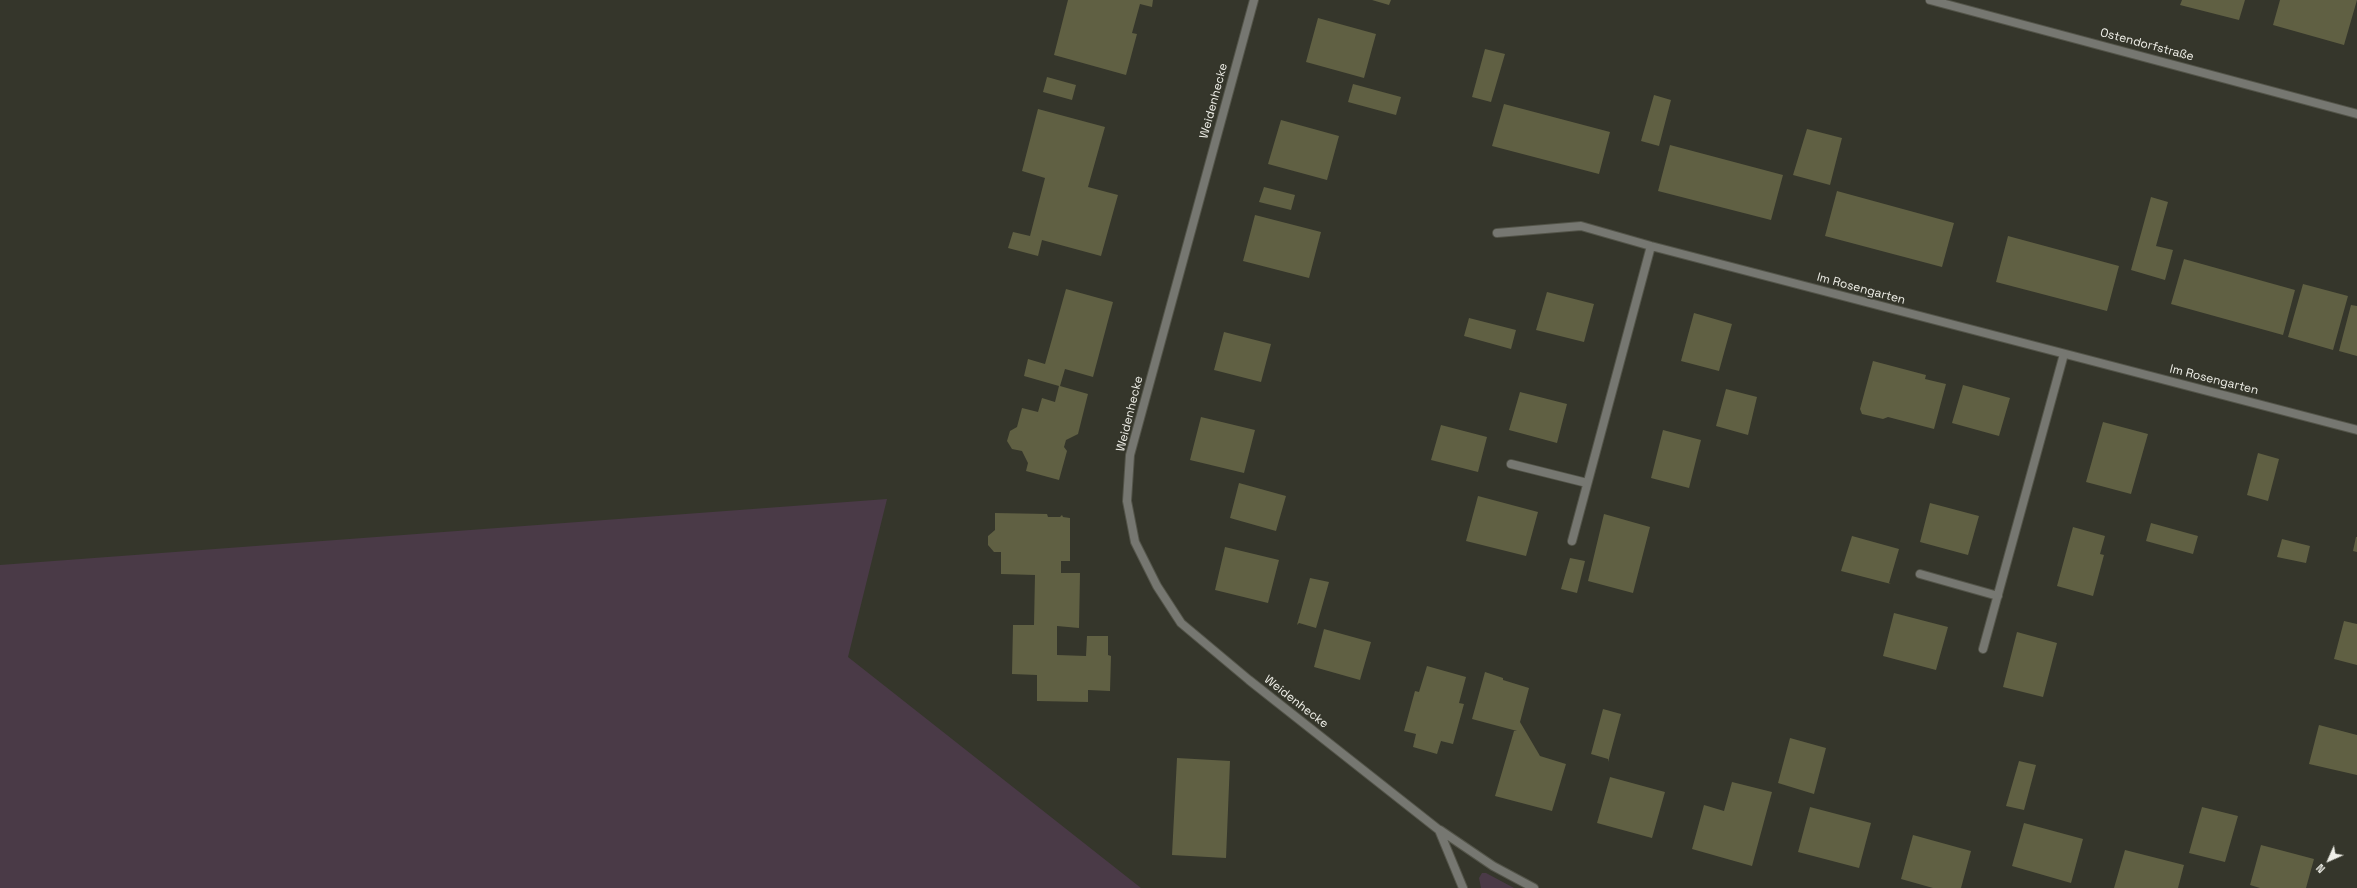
<!DOCTYPE html>
<html>
<head>
<meta charset="utf-8">
<style>
  body { margin:0 }
  #map { position:relative; width:2357px; height:888px; overflow:hidden; background:#35362b; font-family:"Space Grotesk",sans-serif }
  canvas { display:block }
  .north { position:absolute; left:2309px; top:840px; width:40px; height:40px; -webkit-text-stroke:3px #35362b; paint-order:stroke; rotate:225deg; font-size:11px; font-weight:700; line-height:16px; text-align:center; color:#f0f0e9 }
  .north::after { content:''; display:block; margin:auto; width:14px; height:18px; background:#f0f0e9; clip-path:polygon(50% 0,100% 100%,50% 72%,0 100%) }
</style>
</head>
<body>
<div id="map">
<canvas width="2357" height="888"></canvas>
<div class="north">N</div>
</div>
<script>
const ctx = document.querySelector('canvas').getContext('2d');
ctx.lineJoin = 'round';
function fill(path, color) { ctx.fillStyle = color; ctx.fill(path, 'evenodd'); }
function trace(path, color, width, dash) { ctx.strokeStyle = color; ctx.lineWidth = width; ctx.lineCap = dash ? 'butt' : 'round'; ctx.setLineDash(dash || []); ctx.stroke(path); }
function label(font, color, halo, rows, align = 'center') {
  ctx.font = font + ' "Space Grotesk",sans-serif'; ctx.lineWidth = 3.5; ctx.setLineDash([]); ctx.textBaseline = 'middle'; ctx.strokeStyle = halo; ctx.fillStyle = color; for (const [text, x, y, turn = 0] of rows) {
    ctx.save(); ctx.translate(x, y); ctx.rotate((+turn || 0) * Math.PI / 180); ctx.textAlign = isNaN(turn) ? turn : align; if (halo) ctx.strokeText(text, 0, 0); ctx.fillText(text, 0, 0); ctx.restore();
  }
}
const green = new Path2D(`
  M887 499 848 657 1141 888H0V565Z
  M1482 873H1486L1514 888H1481L1479 878Z`);
const building = new Path2D(`
  M1068 0H1153L1152 7 1140 4 1132 33 1137 34 1126 75 1054 55Z
  M1372 0H1391L1389 5Z
  M2182 0H2245L2239 20 2180 5Z
  M2280 0H2357L2344 45 2273 25Z
  M1318 18 1376 34 1364 78 1306 62Z
  M1485 49 1505 54 1491 102 1472 97Z
  M1047 77 1076 85 1072 100 1043 92Z
  M1353 84 1401 97 1396 115 1348 102Z
  M1654 95 1671 100 1659 146 1641 141Z
  M1504 104 1610 132 1599 174 1492 146Z
  M1038 109 1105 127 1088 187 1118 195 1101 256 1042 240 1038 256 1008 248 1013 232 1030 236 1045 178 1022 171Z
  M1281 120 1339 136 1327 180 1268 164Z
  M1807 129 1842 138 1830 185 1793 175Z
  M1670 145 1783 175 1771 220 1658 191Z
  M1264 187 1295 195 1291 210 1259 202Z
  M1837 191 1954 223 1942 267 1825 236Z
  M2151 197 2168 202 2156 246 2173 250 2165 280 2131 270Z
  M1255 215 1321 232 1309 278 1243 261Z
  M2008 236 2119 266 2107 311 1996 282Z
  M2184 259 2295 290 2283 335 2171 304Z
  M2303 284 2348 296 2333 350 2288 337Z
  M1066 289 1113 302 1093 377 1065 369 1060 386 1088 394 1078 434 1066 440 1064 447 1067 451 1059 480 1026 471 1028 463 1022 451 1012 449 1007 441 1010 431 1017 427 1022 408 1038 412 1042 398 1055 402 1059 386 1024 376 1028 359 1045 364Z
  M1547 292 1594 304 1584 342 1536 330Z
  M2351 305 2357 306V356L2339 351Z
  M1694 313 1732 324 1719 371 1681 361Z
  M1469 318 1516 330 1511 349 1464 336Z
  M1224 332 1271 344 1261 382 1214 370Z
  M1873 361 1926 375 1925 379 1946 384 1934 429 1888 417 1883 419 1862 414 1860 409Z
  M1963 385 2010 398 1999 436 1952 423Z
  M1726 389 1757 397 1748 435 1716 426Z
  M1520 392 1567 404 1557 443 1509 430Z
  M1201 417 1255 430 1244 473 1190 460Z
  M2103 422 2148 434 2131 494 2086 482Z
  M1441 425 1487 437 1478 472 1431 460Z
  M1663 430 1701 440 1689 488 1651 478Z
  M2258 453 2279 459 2268 501 2247 495Z
  M1239 483 1286 496 1276 531 1230 518Z
  M1478 496 1538 512 1526 556 1466 541Z
  M1930 503 1979 516 1968 555 1920 542Z
  M995 513 1047 514 1048 517H1060L1062 515 1063 517 1070 518V561H1061V573H1080L1079 628 1057 626V655L1086 656 1087 636H1108V655L1111 656 1110 691 1088 690V702L1037 701V675L1012 674 1013 625H1034L1035 575 1001 574V552H994L988 545V536L995 530Z
  M1604 514 1650 527 1633 593 1588 581Z
  M2151 523 2198 536 2193 554 2146 541Z
  M2073 527 2105 536 2100 554 2104 555 2093 596 2057 586Z
  M1852 536 1899 549 1889 583 1891 584 1841 571Z
  M2356 537H2357V552L2353 551Z
  M2282 539 2310 546 2306 563 2277 557Z
  M1225 547 1279 560 1268 603 1215 590Z
  M1570 558 1585 561 1577 593 1561 589Z
  M1310 578 1329 582 1316 628 1299 623 1297 625Z
  M1894 613 1948 627 1936 670 1883 656Z
  M2344 621 2357 624V665L2334 659Z
  M1324 629 1371 642 1360 680 1314 667Z
  M2017 632 2057 643 2043 697 2003 687Z
  M1427 666 1466 677 1459 703 1464 704 1453 744 1441 741 1437 754 1413 747 1416 734 1404 731 1415 691 1419 692Z
  M1485 672 1503 678V680L1529 688 1520 722 1540 756 1566 764 1552 811 1495 796 1514 731H1517L1472 719Z
  M1603 709 1621 714 1608 762V759L1591 754Z
  M2319 725 2357 735V775L2309 764Z
  M1790 738 1826 748 1814 794 1778 783Z
  M1177 758 1230 761 1226 858 1172 855Z
  M2019 761 2036 765 2024 810 2006 806Z
  M1610 777 1665 792 1652 838 1597 823Z
  M1732 782 1772 792 1752 866 1692 849 1704 805 1724 811Z
  M1810 807 1871 823 1859 868 1798 852Z
  M2202 807 2238 816 2225 862 2189 853Z
  M2024 823 2083 839 2071 883 2012 866Z
  M1913 835 1971 851 1961 888H1933L1901 879Z
  M2261 845 2314 859 2306 888H2260L2250 885Z
  M2125 850 2184 865 2178 888H2114Z`);
const street = new Path2D(`
  M1254 0 1130 455 1127 501 1135 542 1157 586 1181 623 1249 680 1439 830 1463 888
  M1930 0 2357 114
  M1497 233 1581 226 1651 246 2357 430
  M1511 464 1587 483
  M1572 541 1651 246
  M1920 574 1998 596
  M1983 649 2064 354
  M1440 830 1493 866 1534 888`);
const streetNames = [
  ["Ostendorfstraße",2147,45,15],
  ["Weidenhecke",1214,101,-75],
  ["Im Rosengarten",1861,289,15],
  ["Im Rosengarten",2214,380,14],
  ["Weidenhecke",1130,414,-76],
  ["Weidenhecke",1296,702,38]
];
fill(green, '#4a3a47');
fill(building, '#606043');
trace(street, '#535449', 10);
trace(street, '#767771', 8);
label('12px', '#f0f0e9', '#35362b', streetNames);
</script>
</body>
</html>
